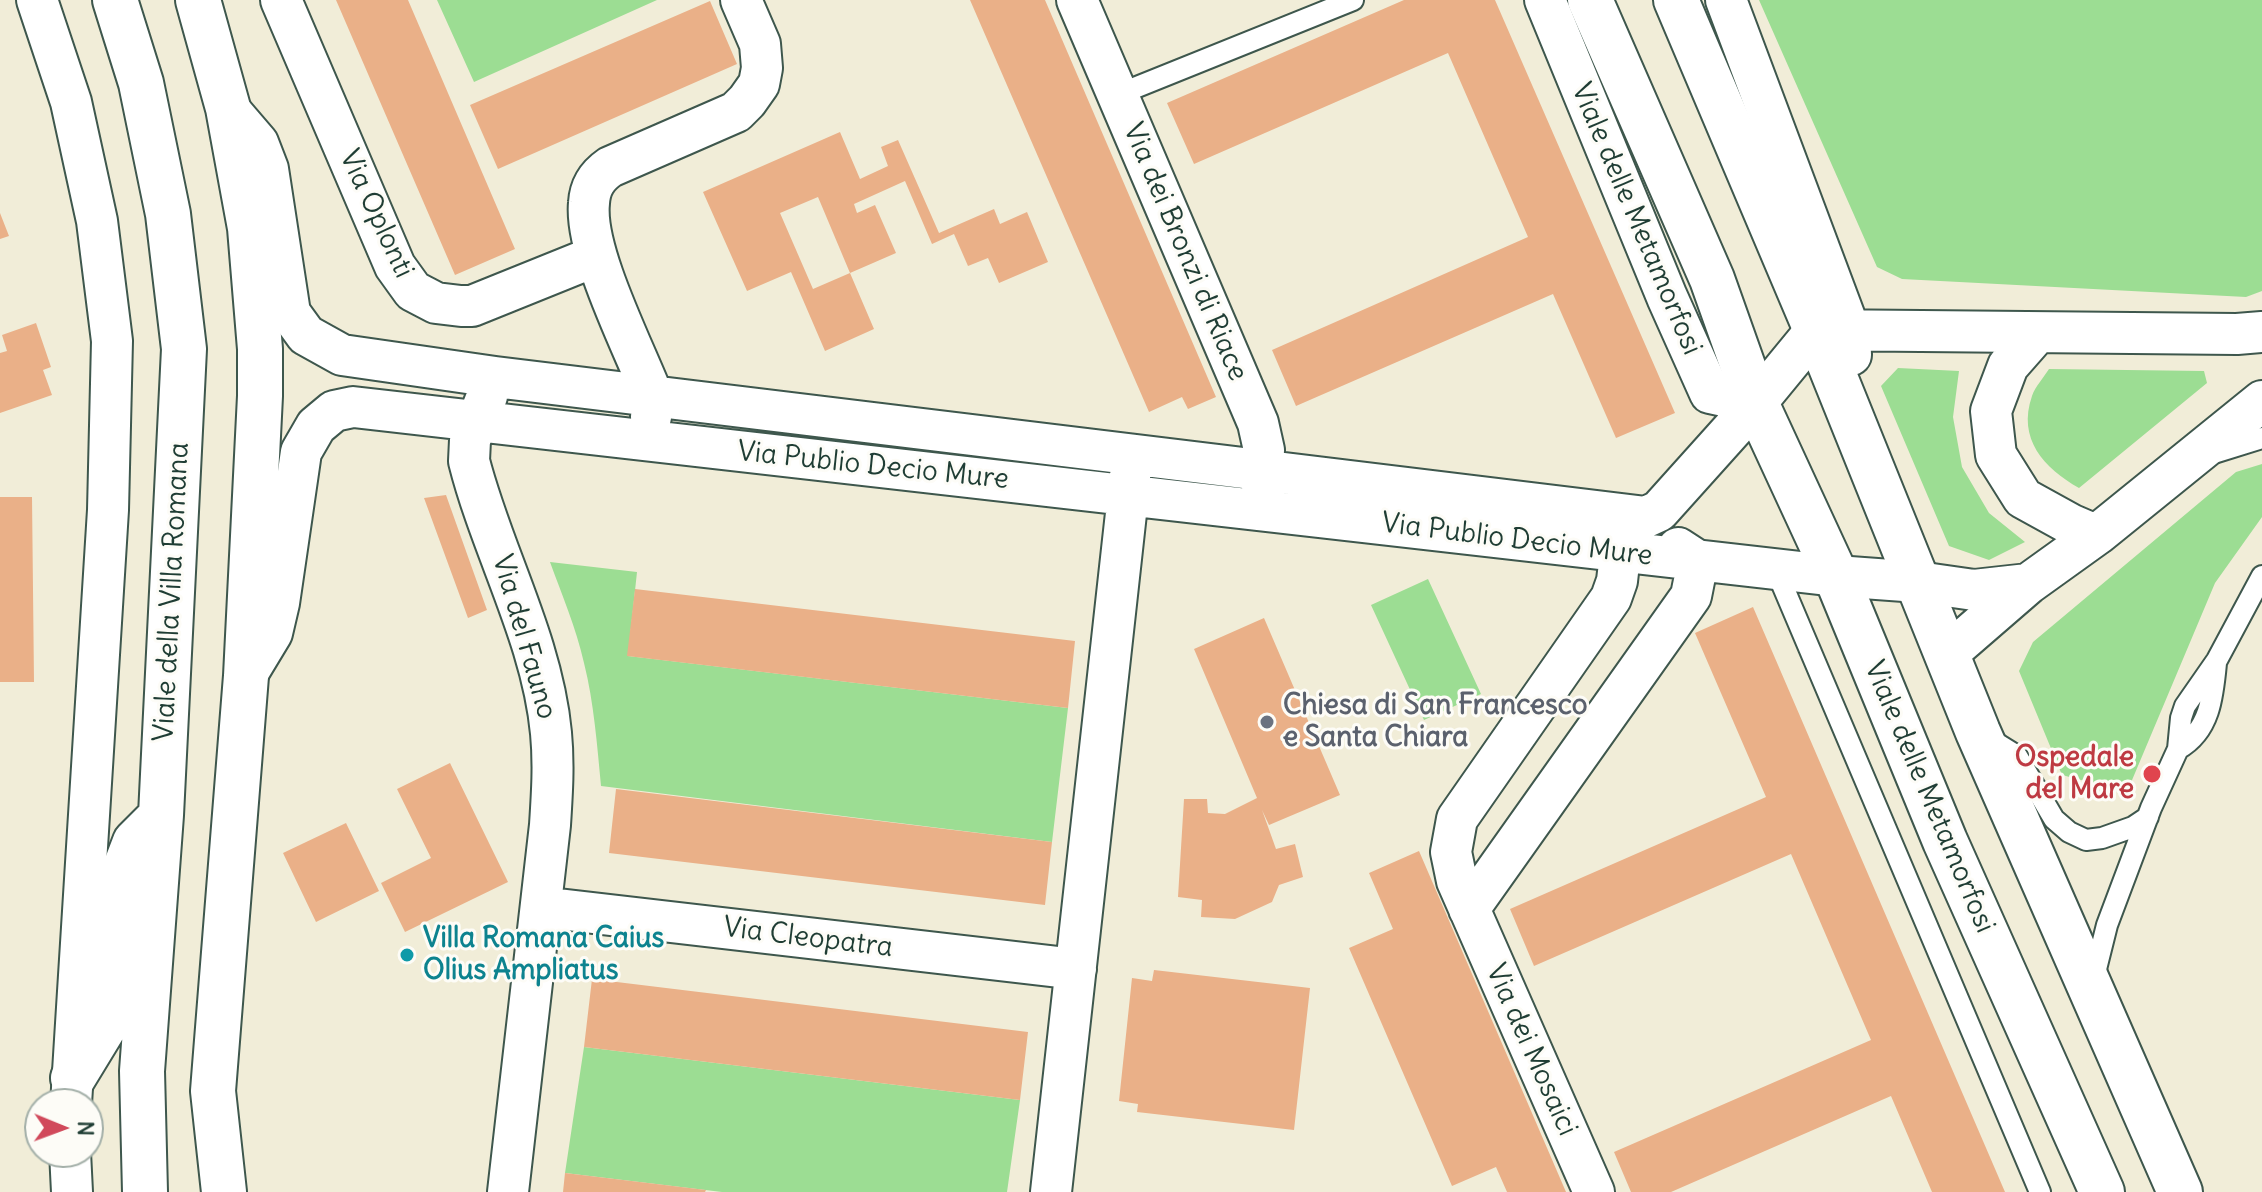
<!DOCTYPE html>
<html>
<head>
<meta charset="utf-8">
<style>
  body { margin:0 }
  #map { position:relative; width:2262px; height:1192px; overflow:hidden; background:#f1edd8; font-family:Delius,sans-serif }
  canvas { display:block }
  .north { position:absolute; left:24px; top:1088px; width:80px; height:80px; box-sizing:border-box; background:#fdfcf7; border:2px solid #a4b0a9; border-radius:50%; rotate:91deg; font-size:22px; font-weight:700; line-height:32px; text-align:center; color:#1f3d34 }
  .north::after { content:''; display:block; margin:auto; width:28px; height:36px; background:#d1495b; clip-path:polygon(50% 0,100% 100%,50% 72%,0 100%) }
</style>
</head>
<body>
<div id="map">
<canvas width="2262" height="1192"></canvas>
<div class="north">N</div>
</div>
<script>
const ctx = document.querySelector('canvas').getContext('2d');
ctx.lineJoin = 'round';
function fill(path, color) { ctx.fillStyle = color; ctx.fill(path, 'evenodd'); }
function trace(path, color, width, dash) { ctx.strokeStyle = color; ctx.lineWidth = width; ctx.lineCap = dash ? 'butt' : 'round'; ctx.setLineDash(dash || []); ctx.stroke(path); }
function label(font, color, halo, rows, align = 'center') {
  ctx.font = font + ' Delius,sans-serif'; ctx.lineWidth = 6; ctx.setLineDash([]); ctx.textBaseline = 'middle'; ctx.strokeStyle = halo; ctx.fillStyle = color; for (const [text, x, y, turn = 0] of rows) {
    ctx.save(); ctx.translate(x, y); ctx.rotate((+turn || 0) * Math.PI / 180); ctx.textAlign = isNaN(turn) ? turn : align; if (halo) ctx.strokeText(text, 0, 0); ctx.fillText(text, 0, 0); ctx.restore();
  }
}
const green = new Path2D(`
  M437 0H657L474 82Z
  M1759 0H2262V291L2246 297 1902 279 1877 267Z
  M1898 368 1959 371 1953 417 1962 467 1989 513 2025 542 1989 560 1949 546 1881 386Z
  M2049 369 2204 371 2207 383 2079 488C2044 468 2017 439 2032 396 2035 387 2044 377 2049 369Z
  M2262 464V517L2215 583 2127 792 2062 775 2019 671 2033 642 2236 472Z
  M550 562 637 572 628 656 1068 708 1052 842 601 786C597 745 594 703 584 663 576 628 562 595 550 562Z
  M1428 579 1481 694 1424 720 1371 605Z
  M584 1047 1020 1100 1007 1192H722L565 1173Z`);
const building = new Path2D(`
  M336 0H408L515 249 455 275Z
  M970 0H1045L1216 397 1188 409 1182 397 1149 412Z
  M1404 0H1495L1675 413 1616 438 1553 294 1296 406 1272 350 1528 237 1448 53 1194 164 1167 103Z
  M710 1 737 64 498 169 470 105Z
  M840 132 860 179 888 166 881 147 898 140 939 233 994 209 1000 224 1027 212 1048 262 999 283 988 258 968 266 954 234 932 244 905 181 854 204 857 213 875 205 896 253 850 273 818 197 780 213 813 289 850 273 874 329 825 351 791 272 747 291 703 192Z
  M0 213 9 236 0 239Z
  M36 323 51 367 43 370 52 395 0 413V353L7 351 2 335Z
  M446 495 487 610 468 618 424 498Z
  M0 497H32L34 682H0Z
  M635 589 1075 641 1068 708 627 656Z
  M1753 607 2005 1192H1932L1891 1096 1671 1192H1631L1614 1152 1871 1040 1791 854 1534 966 1510 909 1766 797 1695 633Z
  M1264 618 1340 795 1269 825 1262 810 1276 849 1295 844 1303 877 1279 885 1272 902 1235 919 1201 917 1202 900 1178 897 1184 799H1207L1208 813 1225 814 1257 798 1194 649Z
  M450 763 508 882 405 932 381 883 431 858 397 789Z
  M616 789 1052 842 1045 905 609 853Z
  M346 823 379 891 316 922 283 853Z
  M1419 851 1566 1192H1507L1496 1167 1452 1186 1349 948 1393 929 1369 873Z
  M1154 970 1310 988 1294 1130 1137 1112 1138 1104 1119 1101 1132 978 1152 981Z
  M592 979 1028 1032 1020 1100 584 1047Z
  M565 1173 706 1190 705 1192H563Z`);
const service = new Path2D(`
  M1117 95 1353 0
  M2217 452 2262 438
  M1776 570 2040 1192
  M1988 738 2017 756 2054 819 2069 832 2086 840 2102 838 2133 827 2148 817
  M2178 749C2210 731 2213 696 2216 663
  M2093 981 2107 925 2151 808 2178 749 2181 718 2185 706 2217 660 2262 576`);
const minor = new Path2D(`
  M37 0 71 102 97 221 112 341 108 510 71 1104
  M281 0 395 266 413 291 436 303 461 306H472L596 256
  M1077 0 1258 423 1264 450 1262 498
  M1545 0 1667 297 1710 393 1756 403
  M1726 0 1850 331 1851 355
  M228 108 258 143 268 169 290 313 306 335 342 355 495 377 1646 517 1659 511 1756 403 1816 330 2237 334 2262 332
  M2037 333 2008 366 1991 411 1996 455 2023 498 2072 525 2093 534 2099 533
  M487 396 470 440 469 461C492 552 542 638 551 733 554 764 552 794 550 825L508 1192
  M651 417 653 397C634 348 584 252 589 203 590 186 597 176 610 167L736 112 747 101 759 84 762 68 760 44 741 0
  M1946 655 2028 584 2099 533 2262 401
  M246 676 272 633 279 603 301 452 316 426 334 411 353 407 1836 576 1918 582 1974 590 2028 584
  M541 907 1076 969
  M1469 909 1691 596 1698 561 1678 548
  M70 1152 72 1192
  M1051 1192 1131 468
  M1594 1192 1457 881 1451 852 1457 819 1611 598 1617 581 1623 528`);
const tertiary = new Path2D(`
  M1590 0 1712 279 1756 403 1836 576 1945 841 2102 1192
  M1676 0 1816 330 1978 732 2180 1192`);
const secondary = new Path2D(`
  M115 0 141 83 168 214 184 349 161 815 142 1071 145 1192
  M198 0 228 108 250 228 260 349V396L246 676 213 1091 224 1192
  M73 1078 112 1014 125 868 135 842 160 817`);
const markers = [
  [1267,722,8,"#6b7280"],
  [2152,774,10,"#e0444e"],
  [407,955,8,"#0f9aa8"]
];
const streetNames = [
  ["Via Oplonti",376,214,65],
  ["Viale delle Metamorfosi",1636,219,67],
  ["Via dei Bronzi di Riace",1185,252,67],
  ["Via Publio Decio Mure",873,466,6],
  ["Via Publio Decio Mure",1517,540,7],
  ["Viale della Villa Romana",172,592,-87],
  ["Via del Fauno",524,637,74],
  ["Viale delle Metamorfosi",1929,797,67],
  ["Via Cleopatra",808,938,7],
  ["Via dei Mosaici",1531,1050,66]
];
const worshipNames = [
  ["Chiesa di San Francesco",1283,706],
  ["e Santa Chiara",1283,738]
];
const healthNames = [
  ["Ospedale",2134,758],
  ["del Mare",2134,790]
];
const cultureNames = [
  ["Villa Romana Caius",423,939],
  ["Olius Ampliatus",423,971]
];
fill(green, '#9cdd93');
fill(building, '#eab088');
trace(service, '#3e574d', 24);
trace(minor, '#3e574d', 44);
trace(tertiary, '#3e574d', 48);
trace(secondary, '#3e574d', 48);
trace(service, '#fff', 20);
trace(minor, '#fff', 40);
trace(tertiary, '#fff', 44);
trace(secondary, '#fff', 44);
for (const [x, y, r, color] of markers) { const dot = new Path2D(); dot.arc(x, y, r, 0, 2 * Math.PI); ctx.fillStyle = color; ctx.fill(dot); trace(dot, '#fdfcf7', 3); }
label('28px', '#1f3d34', '#fdfcf7', streetNames);
label('bold 28px', '#5b616d', '#fdfcf7', worshipNames, 'left');
label('bold 28px', '#be3a42', '#fdfcf7', healthNames, 'right');
label('bold 28px', '#0d838f', '#fdfcf7', cultureNames, 'left');
</script>
</body>
</html>
